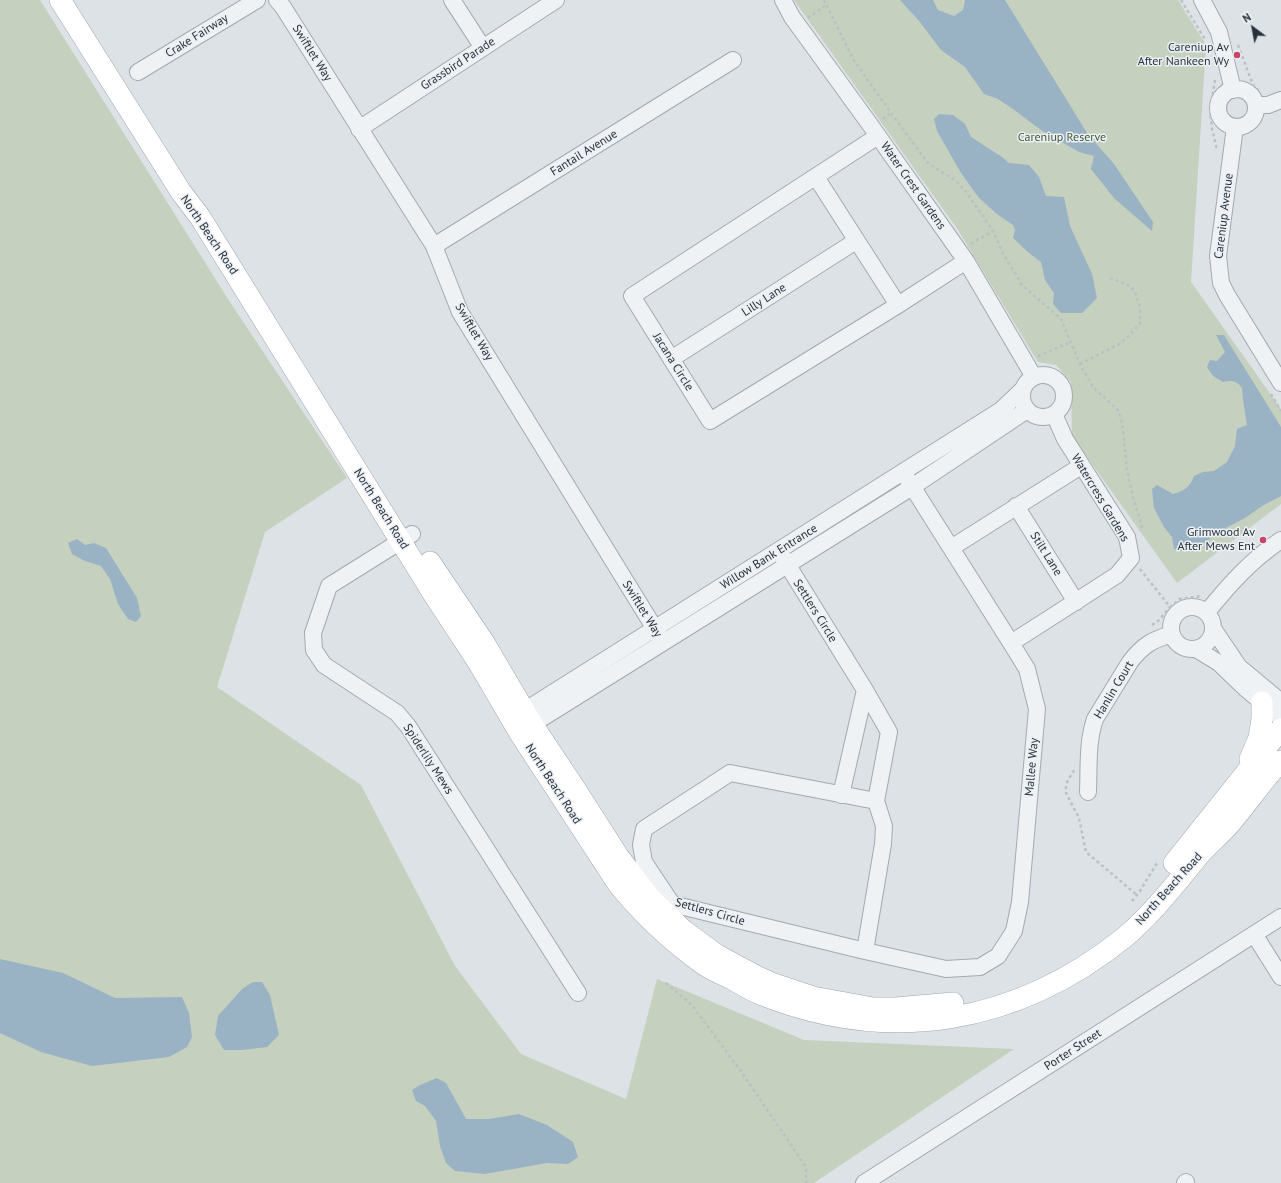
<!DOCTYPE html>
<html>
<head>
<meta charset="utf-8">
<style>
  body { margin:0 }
  #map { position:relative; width:1281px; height:1183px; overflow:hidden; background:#dde2e6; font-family:"PT Sans",sans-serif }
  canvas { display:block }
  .north { position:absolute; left:1233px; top:8px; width:40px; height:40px; -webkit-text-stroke:3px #ecf0f4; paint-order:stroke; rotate:328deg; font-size:11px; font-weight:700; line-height:16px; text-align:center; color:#27313c }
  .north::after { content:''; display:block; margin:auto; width:14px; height:18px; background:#27313c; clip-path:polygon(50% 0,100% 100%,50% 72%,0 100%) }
</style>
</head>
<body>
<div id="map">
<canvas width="1281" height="1183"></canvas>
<div class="north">N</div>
</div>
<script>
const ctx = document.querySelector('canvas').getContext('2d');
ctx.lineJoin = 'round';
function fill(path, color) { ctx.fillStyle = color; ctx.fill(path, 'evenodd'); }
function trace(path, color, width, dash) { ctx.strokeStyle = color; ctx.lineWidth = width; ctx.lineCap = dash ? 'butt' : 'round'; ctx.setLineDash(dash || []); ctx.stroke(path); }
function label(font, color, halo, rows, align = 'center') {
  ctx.font = font + ' "PT Sans",sans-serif'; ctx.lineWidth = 3; ctx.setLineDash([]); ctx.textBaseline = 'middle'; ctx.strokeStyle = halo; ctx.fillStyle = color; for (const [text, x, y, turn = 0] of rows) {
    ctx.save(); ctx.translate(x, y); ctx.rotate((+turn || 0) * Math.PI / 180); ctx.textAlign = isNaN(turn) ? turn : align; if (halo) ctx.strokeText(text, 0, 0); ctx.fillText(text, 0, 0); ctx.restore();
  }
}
const green = new Path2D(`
  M0 0H40L228 299 347 478 265 532 217 687 361 785 455 966 521 1054 626 1099 657 979 804 1040 1014 1049 814 1183H0Z
  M794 0H1178L1206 45 1191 282 1281 409V504L1177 583 1072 436 1071 382 1056 365 1038 362 958 230Z`);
const water = new Path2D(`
  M900 0H933L938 10 954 16 963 10 965 0H1005L1087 133 1114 164 1153 222 1152 231 1114 198 1091 169 1094 156 1079 152 1041 130 1013 109 998 99 984 94 965 67 941 50 920 22Z
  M939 114 953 115 965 124 971 137 1002 157 1009 163 1029 165 1039 177 1046 196 1064 197 1070 226 1092 274 1097 298 1082 313H1061L1053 304 1054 293 1045 280 1041 262 1029 253 1013 238 1015 230 1013 225 997 214 979 198 961 173 937 131 934 119Z
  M1216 335H1224L1281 427V496L1262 506 1245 518 1222 530 1198 547 1185 551 1174 549 1172 537 1164 527 1154 508 1152 489 1157 485 1173 494C1184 491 1190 487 1194 476L1203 472 1214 471 1227 462 1235 446 1237 429 1247 425 1243 400 1242 388C1237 381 1232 380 1223 382L1213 376 1207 367 1210 360 1217 361 1225 352Z
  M77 539 85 545 94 543 106 548 137 598 141 616 136 622 128 619 118 604 110 579 101 566 85 561 72 554 68 543Z
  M0 959 63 973 115 998 182 997 189 1013 192 1037 187 1047 169 1057 92 1066 41 1052 0 1033Z
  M253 982H262L270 995 279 1035 267 1047 242 1050H224L215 1035 218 1016 242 989Z
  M437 1078 446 1083 466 1119H489L519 1114 547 1125 573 1142 578 1157 568 1164 547 1163 485 1174 455 1171 446 1163 440 1146 436 1121 425 1106 416 1101 412 1090 420 1085Z`);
const path = new Path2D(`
  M824 0 853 59 891 113 928 163 956 181 967 193 993 231 1004 255 1022 285 1061 319 1080 364 1093 387 1118 410 1122 422 1127 469 1134 502 1142 525 1140 531
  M1181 0 1206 41
  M808 18 827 4
  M1238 45 1253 85 1257 89 1259 90
  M1215 80 1210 112 1212 129 1217 150
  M883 119 891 113
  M971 244 993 231
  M1038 356 1071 342
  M1080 364 1119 344 1130 335 1140 323V308L1135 291 1128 285 1108 277
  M1271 394 1281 411
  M1140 569 1170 607 1180 599 1202 596
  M1152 625 1159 620 1170 607
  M1074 770 1066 784V793L1079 818 1086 852 1137 895
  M1132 901 1140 891 1157 863
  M666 983 692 1005 740 1070 806 1167V1183`);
const minor = new Path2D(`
  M277 0 283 7 434 246 460 312 663 642
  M452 0 483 48
  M783 0 792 17 871 126 966 261 1034 377
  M1202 0 1219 32 1233 90
  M138 72 257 0
  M1218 108a19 19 0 1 1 38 0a19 19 0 1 1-38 0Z
  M1256 105H1268L1281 100
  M1235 127 1218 256 1221 283 1227 295 1281 383
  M359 129 556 0
  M878 136 632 296 710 421 898 305 966 261
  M816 177 898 305
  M434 246 733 60
  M671 359 856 241
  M1022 396a21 21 0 1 1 42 0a21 21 0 1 1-42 0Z
  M1016 506 1076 602
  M412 534 329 586 313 633 314 650 324 665 397 713 408 726 578 993
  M951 548 1081 466
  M782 556 865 690 889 732 876 801
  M1171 628a21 21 0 1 1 42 0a21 21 0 1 1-42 0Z
  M1207 612C1229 585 1251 560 1281 540
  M1214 630 1239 667 1281 702
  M1011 643 1117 575 1131 558 1127 537 1065 439 1054 414
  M1196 649 1219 663 1245 688 1281 718
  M516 716 1001 410 1023 389
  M523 730 912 487 1027 410
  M730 773 876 801 884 826 883 844 865 951 672 904 644 862 641 845 644 829Z
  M1088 792C1089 768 1087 742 1095 719L1130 662C1143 645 1152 640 1172 634
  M841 795 865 690
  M1254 934 1281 977
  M865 951 946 969 980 967 998 956 1014 931 1020 902 1037 709 1027 669 1011 643 903 472
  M864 1183 1281 917
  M1185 1183 1186 1182`);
const major = new Path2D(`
  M60 0 181 192 200 217 434 595 478 662 519 732 618 884C642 914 671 941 703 964 711 970 722 974 732 979 741 984 750 990 760 994 890 1046 1017 1024 1125 937 1152 914 1174 886 1196 859 1205 847 1217 838 1227 827 1246 806 1261 782 1281 761
  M430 562 485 644 532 724 576 790 618 856 650 898 683 930 717 955 756 976 774 984 813 997 873 1008H896L953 1003
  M1250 759 1259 738 1262 719V702
  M1174 863 1281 729`);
const markers = [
  [1237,55,4,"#c84568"],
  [1263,540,4,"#c84568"]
];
const streetNames = [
  ["Crake Fairway",197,36,-32],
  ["Swiftlet Way",312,53,58],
  ["Grassbird Parade",458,64,-33],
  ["Fantail Avenue",584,153,-32],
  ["Water Crest Gardens",913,186,55],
  ["Careniup Avenue",1224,216,-83],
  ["North Beach Road",209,235,56],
  ["Lilly Lane",764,300,-33],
  ["Swiftlet Way",474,332,60],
  ["Jacana Circle",673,362,58],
  ["Watercress Gardens",1100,498,59],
  ["North Beach Road",381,509,58],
  ["Stilt Lane",1046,554,58],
  ["Willow Bank Entrance",769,557,-32],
  ["Swiftlet Way",642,609,58],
  ["Settlers Circle",815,611,58],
  ["Hanlin Court",1114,690,-59],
  ["Spiderlily Mews",428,759,57],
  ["Mallee Way",1032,767,-85],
  ["North Beach Road",553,784,57],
  ["North Beach Road",1169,889,-48],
  ["Settlers Circle",710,912,16],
  ["Porter Street",1073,1050,-33]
];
const poiNames = [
  ["Careniup Av",1229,48],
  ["After Nankeen Wy",1229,62],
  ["Grimwood Av",1255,533],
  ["After Mews Ent",1255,547]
];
const parkNames = [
  ["Careniup Reserve",1062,138]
];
fill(green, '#c5d0be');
fill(water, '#99b3c5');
trace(minor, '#a3a9b0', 18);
trace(major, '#9da7b1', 22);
trace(path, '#bbc0c5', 2.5, [3, 3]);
trace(minor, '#eff2f5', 16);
trace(major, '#fff', 21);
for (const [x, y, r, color] of markers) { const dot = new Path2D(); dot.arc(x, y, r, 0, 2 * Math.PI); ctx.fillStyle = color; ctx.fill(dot); trace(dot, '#ecf0f4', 1.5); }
label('12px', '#27313c', '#ecf0f4', streetNames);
label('12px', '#27313c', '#ecf0f4', poiNames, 'right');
label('12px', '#3f5735', '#ecf0f4', parkNames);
</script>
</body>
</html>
